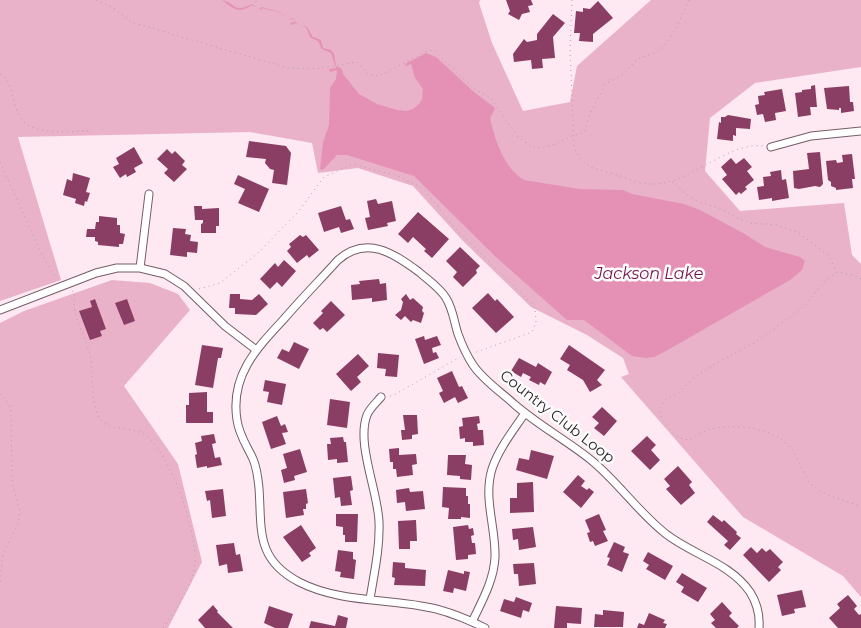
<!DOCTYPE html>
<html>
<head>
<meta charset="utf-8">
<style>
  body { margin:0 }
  canvas { display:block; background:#fee8f1 }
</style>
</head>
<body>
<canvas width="861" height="628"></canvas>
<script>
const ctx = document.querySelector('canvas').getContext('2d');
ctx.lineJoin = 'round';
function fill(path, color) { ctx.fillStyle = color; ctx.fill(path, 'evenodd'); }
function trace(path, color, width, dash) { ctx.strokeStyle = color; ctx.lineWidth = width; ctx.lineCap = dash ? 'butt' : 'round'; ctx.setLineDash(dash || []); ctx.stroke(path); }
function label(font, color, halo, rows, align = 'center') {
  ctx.font = font + ' Montserrat,sans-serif'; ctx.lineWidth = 5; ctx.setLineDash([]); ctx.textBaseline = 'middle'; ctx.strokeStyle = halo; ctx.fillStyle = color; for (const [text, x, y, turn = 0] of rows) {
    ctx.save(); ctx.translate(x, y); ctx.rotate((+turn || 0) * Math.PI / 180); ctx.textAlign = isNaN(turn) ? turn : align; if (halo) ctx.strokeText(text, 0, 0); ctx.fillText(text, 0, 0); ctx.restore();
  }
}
const green = new Path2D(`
  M0 0H480L479 3 492 43 523 111 570 102 577 66 651 0H861V67L755 83 710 118 705 171 740 211 844 203 852 255 861 264V597L843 576 743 517 621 377 629 374 623 358 587 335 531 307 463 241 413 186 358 168 318 173 312 143 250 132 18 137 61 280 0 301Z
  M112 280 150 283 178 294 190 310 124 386 178 464 202 562 168 628H0V323L24 311Z`);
const water = new Path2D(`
  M222 0C237 3 232 14 252 4L259 9 262 7C274 12 279 7 287 20H289L293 18 299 26C309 25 308 30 313 37L321 40 323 48 331 50 334 54 336 66 342 69 343 74 359 94 377 104 397 110 406 111 413 109 420 103 422 99 423 89 415 78 411 64 406 66 405 64 426 53 436 57 474 92 494 107 495 109 490 118C495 140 504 168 524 180L580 189 623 190 632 194 684 204 700 210 743 233 765 247 800 257 805 261 802 270 790 280 666 351 654 357 646 358 632 356 584 320H567L497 258 414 176 347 155H337L323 170 320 169 323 142 329 125 330 88 336 79 337 70 330 72 329 69 336 68 331 53 322 49C317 40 321 42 311 38 307 31 308 25 299 26L296 23 291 25 290 23 295 22V20L291 18 289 20H287C278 7 274 13 262 8L261 10 252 5C239 14 233 9 222 0Z`);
const building = new Path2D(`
  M506 0H531L533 5 528 6 530 12 522 14 519 20 508 14 510 11Z
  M598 1 613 18 593 34V42L579 41 580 33H574L576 11 583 12V8L590 9Z
  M553 14 565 23 553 37 555 58 542 59 543 68 532 69 531 60 514 62 513 54 524 39 527 42 537 40V34Z
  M815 85 817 107H810L811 115 798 117 795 93 802 92V90L811 89V86Z
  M849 86 850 102H853L854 111 841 113V108H839V110L827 109 824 88Z
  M782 89 786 111 775 113 776 120 765 122 763 114 757 115 755 105 759 104 758 96 765 95 764 92Z
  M728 115 751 119 750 129 736 128V136L733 135V141L717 139 719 122 721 123V117H725Z
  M249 141 286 146 291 153 287 185 272 183 274 170 270 169 265 163 266 159 246 157Z
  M134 147 143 163 134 168 136 172 127 177 126 174 120 178 113 167 119 164 116 158Z
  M167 149 172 154 175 151 185 161 182 165 187 169 174 182 164 173 168 169 157 159Z
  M820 152 823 184 820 187 815 186 799 189 794 188 793 171 809 169 807 153Z
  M852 154 855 179H852L853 188 836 190V188L831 186V182L828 180 826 161 836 160 837 163 843 162 842 155Z
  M731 158 736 164 744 158 752 167 747 171 754 180 745 187 747 189 741 194 739 192 736 195 722 179 727 175 721 167Z
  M781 170 782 180 786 179 789 198 772 201V198L759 200 757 187 764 186 763 177 771 176 770 172Z
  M73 173 90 178 86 192 90 193 87 202 85 201 84 206 75 203 76 199 63 195 67 179 72 181Z
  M238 175 269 189 259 212 238 203 245 189 234 184Z
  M376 199 378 204 392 201 396 221 387 223 388 226 368 230 365 218 370 217 367 201Z
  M194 206H202V209L219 208V226H216V233H201V224L203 223V220H195Z
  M341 206 346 220 350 219 354 229 341 233 339 227 324 232 318 213Z
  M418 212 449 239 432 258 424 251 426 249 413 237 408 243 398 234Z
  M99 216 117 218V225H120V233L125 234 123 244H119V247L98 245V242L95 241V237H86L87 229H95L96 222H99Z
  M173 228 186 229 185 234 191 235 190 241 198 242 197 253 187 252V257L170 255Z
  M300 235 303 237 306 235 319 250 309 258 307 255 297 263 287 251 291 247 289 244Z
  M460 247 480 266 476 270 477 273 463 287 453 277 457 272 446 261Z
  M284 260 296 271 282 287 277 282 270 289 260 279 275 263 278 267Z
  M379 279 380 284 386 283 387 300 372 302V298L352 300 351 285 360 284 359 281Z
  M488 293 495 301 497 299 514 317 496 333 472 308Z
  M230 294H240V299L252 300 259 294 268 304 256 315 235 314V308H229Z
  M406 294 410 300 413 298 423 307 422 311 424 313 421 323 413 320 411 322 405 316 401 320 395 315 401 310 403 302 401 299Z
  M95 299 106 329 100 331 102 336 90 340 79 311 92 307 90 301Z
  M127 299 135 321 124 325 115 303Z
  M331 301 345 315 327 332 323 328 320 330 313 323 323 313 321 311Z
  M424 336 425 340 437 336 441 345 432 348 433 353 436 352 439 358 424 364 415 339Z
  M294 342 309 349 299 369 277 358 282 349 289 352Z
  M202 345 223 348 221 358H218L213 388 195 385Z
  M569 345 605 370 597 380 602 385 590 392 583 380 567 370 570 365 560 359Z
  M378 353 399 355 397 377 385 376 386 369 377 368Z
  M358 354 369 366 357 377 361 382 351 391 336 374Z
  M519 358 536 367 538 363 552 372 545 385 540 382 539 385 529 380 531 377 523 373 521 377 511 371Z
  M452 371 459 387 462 386 468 398 458 403 455 397 444 403 439 393 443 391 437 378Z
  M265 380 286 384 282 405 267 402 269 392 263 391Z
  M207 392V412H213V423H186V405H189V393Z
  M330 399 350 402 347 428 327 425Z
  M602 407 617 421 604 436 594 428 599 423 592 417Z
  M403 415H417L418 434 412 435V439L402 440 401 430H405Z
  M277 416 281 426 285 424 288 432 282 433 286 444 271 449 262 422Z
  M479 416 480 423 477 424 478 430H483L484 445 473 446V442H465V438L460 439 459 427 463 426 462 418Z
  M214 434 216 443 212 444 215 458 220 457 222 465 207 468V466L197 468 195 455 197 454 195 443 202 441 201 436Z
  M647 436 656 445 651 450 660 460 650 470 631 451Z
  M343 437 344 442H346L348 462 337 463V459L328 460 327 444H331L330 438Z
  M399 448V455L416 454 417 464 412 465 413 475 397 477 396 469H393V462H390L389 449Z
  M300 449 307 472 294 476 295 480 284 483 281 470 287 468 283 454Z
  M531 450 554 456 547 479 516 470 519 458 529 460Z
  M448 455H466L465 464 472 465 471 480 460 479V476L447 475Z
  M678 466 692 482 689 485 695 493 681 505 666 489 670 486 664 479Z
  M578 475 585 481 581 486 587 490 589 488 594 492 581 508 563 492Z
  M351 476 353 490 350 491 352 505 341 506 340 497 335 498 333 478Z
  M533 482 534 512 510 513V498H517V483Z
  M443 487 466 488V496H468V504H470V518L461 517V519H448L449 508 442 507Z
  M409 488 410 492 423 491 425 509 406 511 405 502 397 503 396 490Z
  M223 489 226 516 212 518 210 500 207 501 205 491Z
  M306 489 308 503 306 504V509H303L304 515 286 518 283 492Z
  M336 514H358L357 542H345V535H343V527L336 526Z
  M599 514 606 530 603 531 608 541 595 546 593 541 590 542 587 533 590 532 585 520Z
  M713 515 722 522 724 520 737 532 736 534 741 538 730 550 724 545 728 541 707 522Z
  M416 520 417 541H410V549H399L398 521Z
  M301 525 316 548 309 553 311 556 302 562 283 537Z
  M468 525 469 529 473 528 474 535 471 536 472 543H475L476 554 468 555V559L456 560 453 527Z
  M533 527 536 547 519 550 518 539 513 540 512 529Z
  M614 542 625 547 623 552 629 554 622 572 607 565 610 558 607 557Z
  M234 543 236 555 240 554 243 571 228 573 227 564 219 566 216 545Z
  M751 547 757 553 762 548 766 552 770 549 783 562 778 567 781 570 769 582 743 555Z
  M338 550 353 552V559L356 560 354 579 340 577 341 572 335 571Z
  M648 552 673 566 665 580 646 569 649 565 643 561Z
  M393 562 405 563V568L426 570 425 586 394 585 395 578 392 577Z
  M534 563 536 584 519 586 518 574H514L513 564Z
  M448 570 464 574V571L470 572 466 591 454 588 453 593 443 591Z
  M682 573 707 588 698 602 681 592 684 587 676 582Z
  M802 590 806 607 794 609 795 613 782 616 777 595Z
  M848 595 857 606 854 609 859 615 861 614V628H838L829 618 840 608 837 604Z
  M516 597 532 603 529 612 523 610 521 618 500 611 504 599 514 602Z
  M722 602 732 613 729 616 739 626 737 628H716L711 623 715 620 710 614Z
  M213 605 218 611 217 612 233 628H205L198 620Z
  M269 606 293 614 288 628H275L264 623Z
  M556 606 582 608 581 624 567 623V628H554Z
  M603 610 624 612 623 627H594L595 614 603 615Z
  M649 613 665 620 663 623 667 624 665 628H637L639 623 644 625Z
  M338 615 348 618 346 628H309L311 621 335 626Z`);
const path = new Path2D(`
  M96 0 115 9 131 22 288 68 315 69 357 62 367 74 379 76 427 51 434 50 474 89 491 98 517 136 530 146 539 148 550 146 572 136 583 133 585 131 590 114 605 84 624 74 637 59 657 52 667 43 676 28 689 0
  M572 0 570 49 574 148C584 168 594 169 614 174 625 177 639 184 651 184 687 186 729 141 763 146
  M253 6 257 0
  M0 74C17 81 8 119 34 128 51 134 72 131 90 131
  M0 162 42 255 57 279
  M672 182 686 194 697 201 722 209 739 219 750 223 777 225 799 233 829 256 836 271
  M861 279 853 275 837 272 824 282 808 302 793 315 754 343 720 361 692 379 681 391 664 401 659 410C662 421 676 443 690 439 697 437 703 431 711 429 724 426 743 426 756 429 779 434 791 444 801 466 804 471 806 479 810 483 823 497 844 499 861 507
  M199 289 220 283 257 254 298 212 324 177 352 164 398 176 423 188 453 226 535 307 536 322 532 332 474 353
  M72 291 75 293C70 316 85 333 90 355 94 373 89 406 102 421 112 432 135 425 148 437 172 458 203 544 193 575 187 593 175 612 163 628
  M0 394 9 404 11 409 12 482 20 512 18 524 3 554 0 584
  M390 396 394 395 460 357`);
const street = new Path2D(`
  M771 147 811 136 861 131
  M140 268 149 194
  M0 310 96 273 117 268H140L165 274 184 286 225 326 255 349
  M370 599C374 574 380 548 379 522 378 491 356 444 367 415 370 408 376 403 381 397
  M472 622C482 601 494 580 495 557 496 528 483 498 492 469 499 448 513 431 525 413
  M485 628C465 618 443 609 421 606 380 599 336 601 299 582 255 559 262 529 259 488 258 478 257 468 253 459 247 446 239 435 237 420 230 376 256 349 284 319 301 299 320 280 338 260 367 235 393 253 419 272 428 280 440 288 446 298 453 309 454 322 458 334 462 345 467 356 473 365 483 380 501 392 514 404 538 425 566 440 591 460 618 482 638 512 666 534 693 555 730 563 750 592 757 603 760 615 759 628`);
const streetNames = [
  ["Country Club Loop",557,417,38]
];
const waterNames = [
  ["Jackson Lake",649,274]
];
fill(green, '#e9b2c9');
fill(water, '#e591b6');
fill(building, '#8a3e63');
trace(street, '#745d66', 9);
trace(path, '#b1a0a7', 1, [1, 4]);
trace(street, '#fff', 7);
label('15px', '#261d21', '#fcfcfc', streetNames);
label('italic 16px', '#75114a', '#fcfcfc', waterNames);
</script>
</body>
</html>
